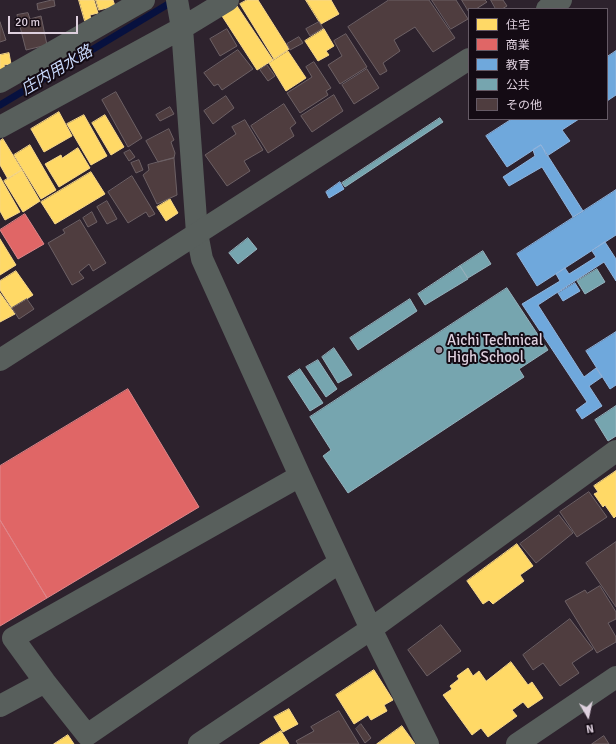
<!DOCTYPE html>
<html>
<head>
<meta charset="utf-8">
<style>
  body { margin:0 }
  #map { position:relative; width:616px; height:744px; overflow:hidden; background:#2d222d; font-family:Signika,"Noto Sans JP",sans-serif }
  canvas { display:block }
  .legend { position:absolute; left:468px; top:8px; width:140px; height:112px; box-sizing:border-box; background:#140b14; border:1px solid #655a65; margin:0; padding:5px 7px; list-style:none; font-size:12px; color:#ded0de }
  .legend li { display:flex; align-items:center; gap:8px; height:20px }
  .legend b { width:20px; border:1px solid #655a65 }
  .north { position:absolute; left:568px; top:696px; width:40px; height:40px; -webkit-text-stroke:3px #140b14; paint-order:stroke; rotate:171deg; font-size:11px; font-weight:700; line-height:16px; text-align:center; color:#ded0de }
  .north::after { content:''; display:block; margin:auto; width:14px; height:18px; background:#ded0de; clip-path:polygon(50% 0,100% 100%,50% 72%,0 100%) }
  .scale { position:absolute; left:8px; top:16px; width:70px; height:18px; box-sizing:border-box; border:2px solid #ded0de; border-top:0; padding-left:5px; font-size:12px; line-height:14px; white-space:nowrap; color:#ded0de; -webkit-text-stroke:3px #140b14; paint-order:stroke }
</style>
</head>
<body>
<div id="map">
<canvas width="616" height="744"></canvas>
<ul class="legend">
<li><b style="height:11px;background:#ffd966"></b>住宅</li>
<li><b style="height:11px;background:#e06666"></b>商業</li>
<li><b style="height:11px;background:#6fa8dc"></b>教育</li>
<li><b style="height:11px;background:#76a5af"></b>公共</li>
<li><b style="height:11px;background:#4f3d3f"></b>その他</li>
</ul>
<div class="north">N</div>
<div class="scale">20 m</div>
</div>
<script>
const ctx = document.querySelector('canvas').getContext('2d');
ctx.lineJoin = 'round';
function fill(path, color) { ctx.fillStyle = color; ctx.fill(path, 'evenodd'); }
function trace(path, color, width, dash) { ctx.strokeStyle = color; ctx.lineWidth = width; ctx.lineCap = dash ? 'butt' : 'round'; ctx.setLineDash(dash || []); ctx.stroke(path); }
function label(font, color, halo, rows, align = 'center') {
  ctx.font = font + ' Signika,"Noto Sans JP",sans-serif'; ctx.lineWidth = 4; ctx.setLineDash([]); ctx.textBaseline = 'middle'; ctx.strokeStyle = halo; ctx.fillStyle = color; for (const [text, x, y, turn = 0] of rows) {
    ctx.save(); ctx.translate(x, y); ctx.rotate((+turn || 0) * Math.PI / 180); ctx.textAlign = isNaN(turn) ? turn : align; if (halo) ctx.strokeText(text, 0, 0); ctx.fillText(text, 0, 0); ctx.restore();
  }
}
const homes = new Path2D(`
  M79 0H94L98 13 90 15 91 20 85 21Z
  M96 0H113L115 6 99 10Z
  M247 0H258L289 49 274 59 240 4Z
  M306 0H331L339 14 321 24Z
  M237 6 273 60 257 70 222 16Z
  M324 29 334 46 326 51 329 55 318 61 305 41Z
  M288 51 306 78 286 91 269 63Z
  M9 53 11 64 4 65 5 69 0 70V55Z
  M59 112 72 136 44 152 31 129Z
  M84 115 107 156 91 165 67 124Z
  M105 115 124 147 111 155 92 123Z
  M3 139 22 170 8 179 0 165V141Z
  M30 145 56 190 41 199 14 155Z
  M78 148 90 168 59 187 45 164 61 155 62 158Z
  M22 170 40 201 23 212 4 181Z
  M91 172 105 194 55 224 41 202Z
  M0 177 20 212 5 220 0 211Z
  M170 199 178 213 166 221 157 207Z
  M0 239 16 265 0 275Z
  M16 271 33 295 12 308 0 290V281Z
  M0 293 15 314 0 322Z
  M616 471V516L614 518 605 505 603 507 594 494 598 492 594 486Z
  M517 544 533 566 520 575 524 581 493 604 489 600 483 604 467 581Z
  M511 662 528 685 532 682 543 698 528 708 523 702 512 710 517 716 488 737 481 728 472 735 443 695 452 689 450 686 459 679 457 676 468 668 473 676 479 671 486 681Z
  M374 670 393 700 384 705 387 711 371 720 368 715 354 724 336 695Z
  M289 709 298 724 283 732 274 717Z
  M402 726 415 744H377Z
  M281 731 289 744H260Z
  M68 735 74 744H54Z`);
const shops = new Path2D(`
  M25 214 44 244 18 259 0 230Z
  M128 389 199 507 47 598 0 520V466Z
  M0 520 47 598 0 626Z`);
const schools = new Path2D(`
  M616 51V95L607 101V57Z
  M512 119H579L562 130 570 141 547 156 541 145 507 167 486 136Z
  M541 145 583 211 573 217 542 167 509 186 503 177 535 156 533 150Z
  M340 182 344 189 329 198 326 192Z
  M616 190V235L537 286 517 254Z
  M605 242 616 259V281L604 262 538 305 584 377 596 368 602 377 589 386 602 406 582 419 576 410 587 402 522 304 560 281 556 274 565 268 569 274 596 257 592 251Z
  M575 283 580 291 563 301 558 293Z
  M616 332V385L610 389 586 351Z`);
const public = new Path2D(`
  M440 118 443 122 345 187 342 183Z
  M248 238 257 249 238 264 229 253Z
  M483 251 491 264 468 278 460 266Z
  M460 266 468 279 425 305 418 294Z
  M597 269 605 282 585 294 577 281Z
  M507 288 548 350 519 369 524 377 348 493 323 456 331 450 310 417Z
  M410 299 417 311 358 350 350 338Z
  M334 348 352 375 338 383 322 357Z
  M318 360 337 389 326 397 306 367Z
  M300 369 323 403 310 411 288 377Z
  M616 406V436L608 441 595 420Z`);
const stream = new Path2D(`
  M0 105 175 0`);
const building = new Path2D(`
  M52 0H54L55 6 38 10 37 4Z
  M389 0H429L455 38 433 52 415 27 394 40 400 51 383 63 387 71 380 75 348 27Z
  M432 0H456L468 19 451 29Z
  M462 0H485L487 2 476 9H469V12Z
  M491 0H503L507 6 502 9H496Z
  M28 13 30 19 41 16 47 45 26 50 17 15Z
  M0 22 6 40 0 42Z
  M319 22 323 28 310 36 306 29Z
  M227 29 237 46 220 56 210 39Z
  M346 34 367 67 340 84 328 65 342 56 334 41Z
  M299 37 303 43 290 50 287 44Z
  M238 50 253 69 222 90 218 84 214 86 204 73Z
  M314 62 331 88 326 91 328 95 300 113 287 93 312 77 306 67Z
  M267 65 275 76 268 81 260 70Z
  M367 69 379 88 354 104 342 85Z
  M116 92 142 138 128 147 102 100Z
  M334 95 343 111 312 132 301 116Z
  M226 96 234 108 213 124 204 111Z
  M284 104 296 123 290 128 294 136 268 153 251 126Z
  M170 107 174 114 160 121 156 115Z
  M245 120 263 150 244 161 250 171 227 186 205 155 236 134 232 127Z
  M169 129 174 140 171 142 175 153 174 158 158 162 146 141Z
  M130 150 135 157 129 161 124 153Z
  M174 158 177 195 157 204 143 175 149 170 148 165Z
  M139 160 143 170 136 173 131 163Z
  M132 176 155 214 149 217 146 212 128 223 108 192Z
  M107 201 117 219 107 224 97 207Z
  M92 212 97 222 88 227 83 218Z
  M80 220 106 263 93 271 89 264 79 272 84 278 72 285 48 243 65 233 63 230Z
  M27 299 34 309 19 319 12 308Z
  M589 492 607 517 577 537 560 512Z
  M559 515 573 533 536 563 520 544Z
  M616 542V607L586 563Z
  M600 586 616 612V619L608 623 616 637V642L597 653 565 601 585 590 587 593Z
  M570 619 593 649 572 663 579 673 560 686 543 663 533 670 523 655Z
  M441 625 461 651 427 676 408 650Z
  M339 711 359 744H298L296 741 314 731 311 727Z
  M361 724 371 738 365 743 356 729Z
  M604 736 609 744H592Z`);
const minor = new Path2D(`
  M177 0 182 28 197 233 202 259 300 476 371 629 428 744
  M0 82 144 0
  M0 127 182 28 228 0
  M300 476 13 638 45 682 87 735 340 562
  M0 706 45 682
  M199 744 371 629 616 451
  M517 744 616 677`);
const tertiary = new Path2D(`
  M547 9 561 0
  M0 360 469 59`);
const markers = [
  [439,350,4,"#a093a0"]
];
const poiNames = [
  ["Aichi Technical",447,341],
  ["High School",447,358]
];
const waterNames = [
  ["庄内用水路",57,71,-31]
];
fill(homes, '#ffd966');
trace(homes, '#f5d68a', 1);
fill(shops, '#e06666');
trace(shops, '#df868a', 1);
fill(schools, '#6fa8dc');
trace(schools, '#90b4dd', 1);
fill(public, '#76a5af');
trace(public, '#95b2bd', 1);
trace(stream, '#07113f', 7);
fill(building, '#4f3d3f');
trace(building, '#6d6165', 1);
trace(minor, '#585f5c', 22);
trace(tertiary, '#585f5c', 22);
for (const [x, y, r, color] of markers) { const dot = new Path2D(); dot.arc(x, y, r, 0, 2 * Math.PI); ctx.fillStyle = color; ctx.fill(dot); trace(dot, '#140b14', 1.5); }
label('15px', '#ded0de', '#140b14', poiNames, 'left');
label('italic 16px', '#c8d8fa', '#140b14', waterNames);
</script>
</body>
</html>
